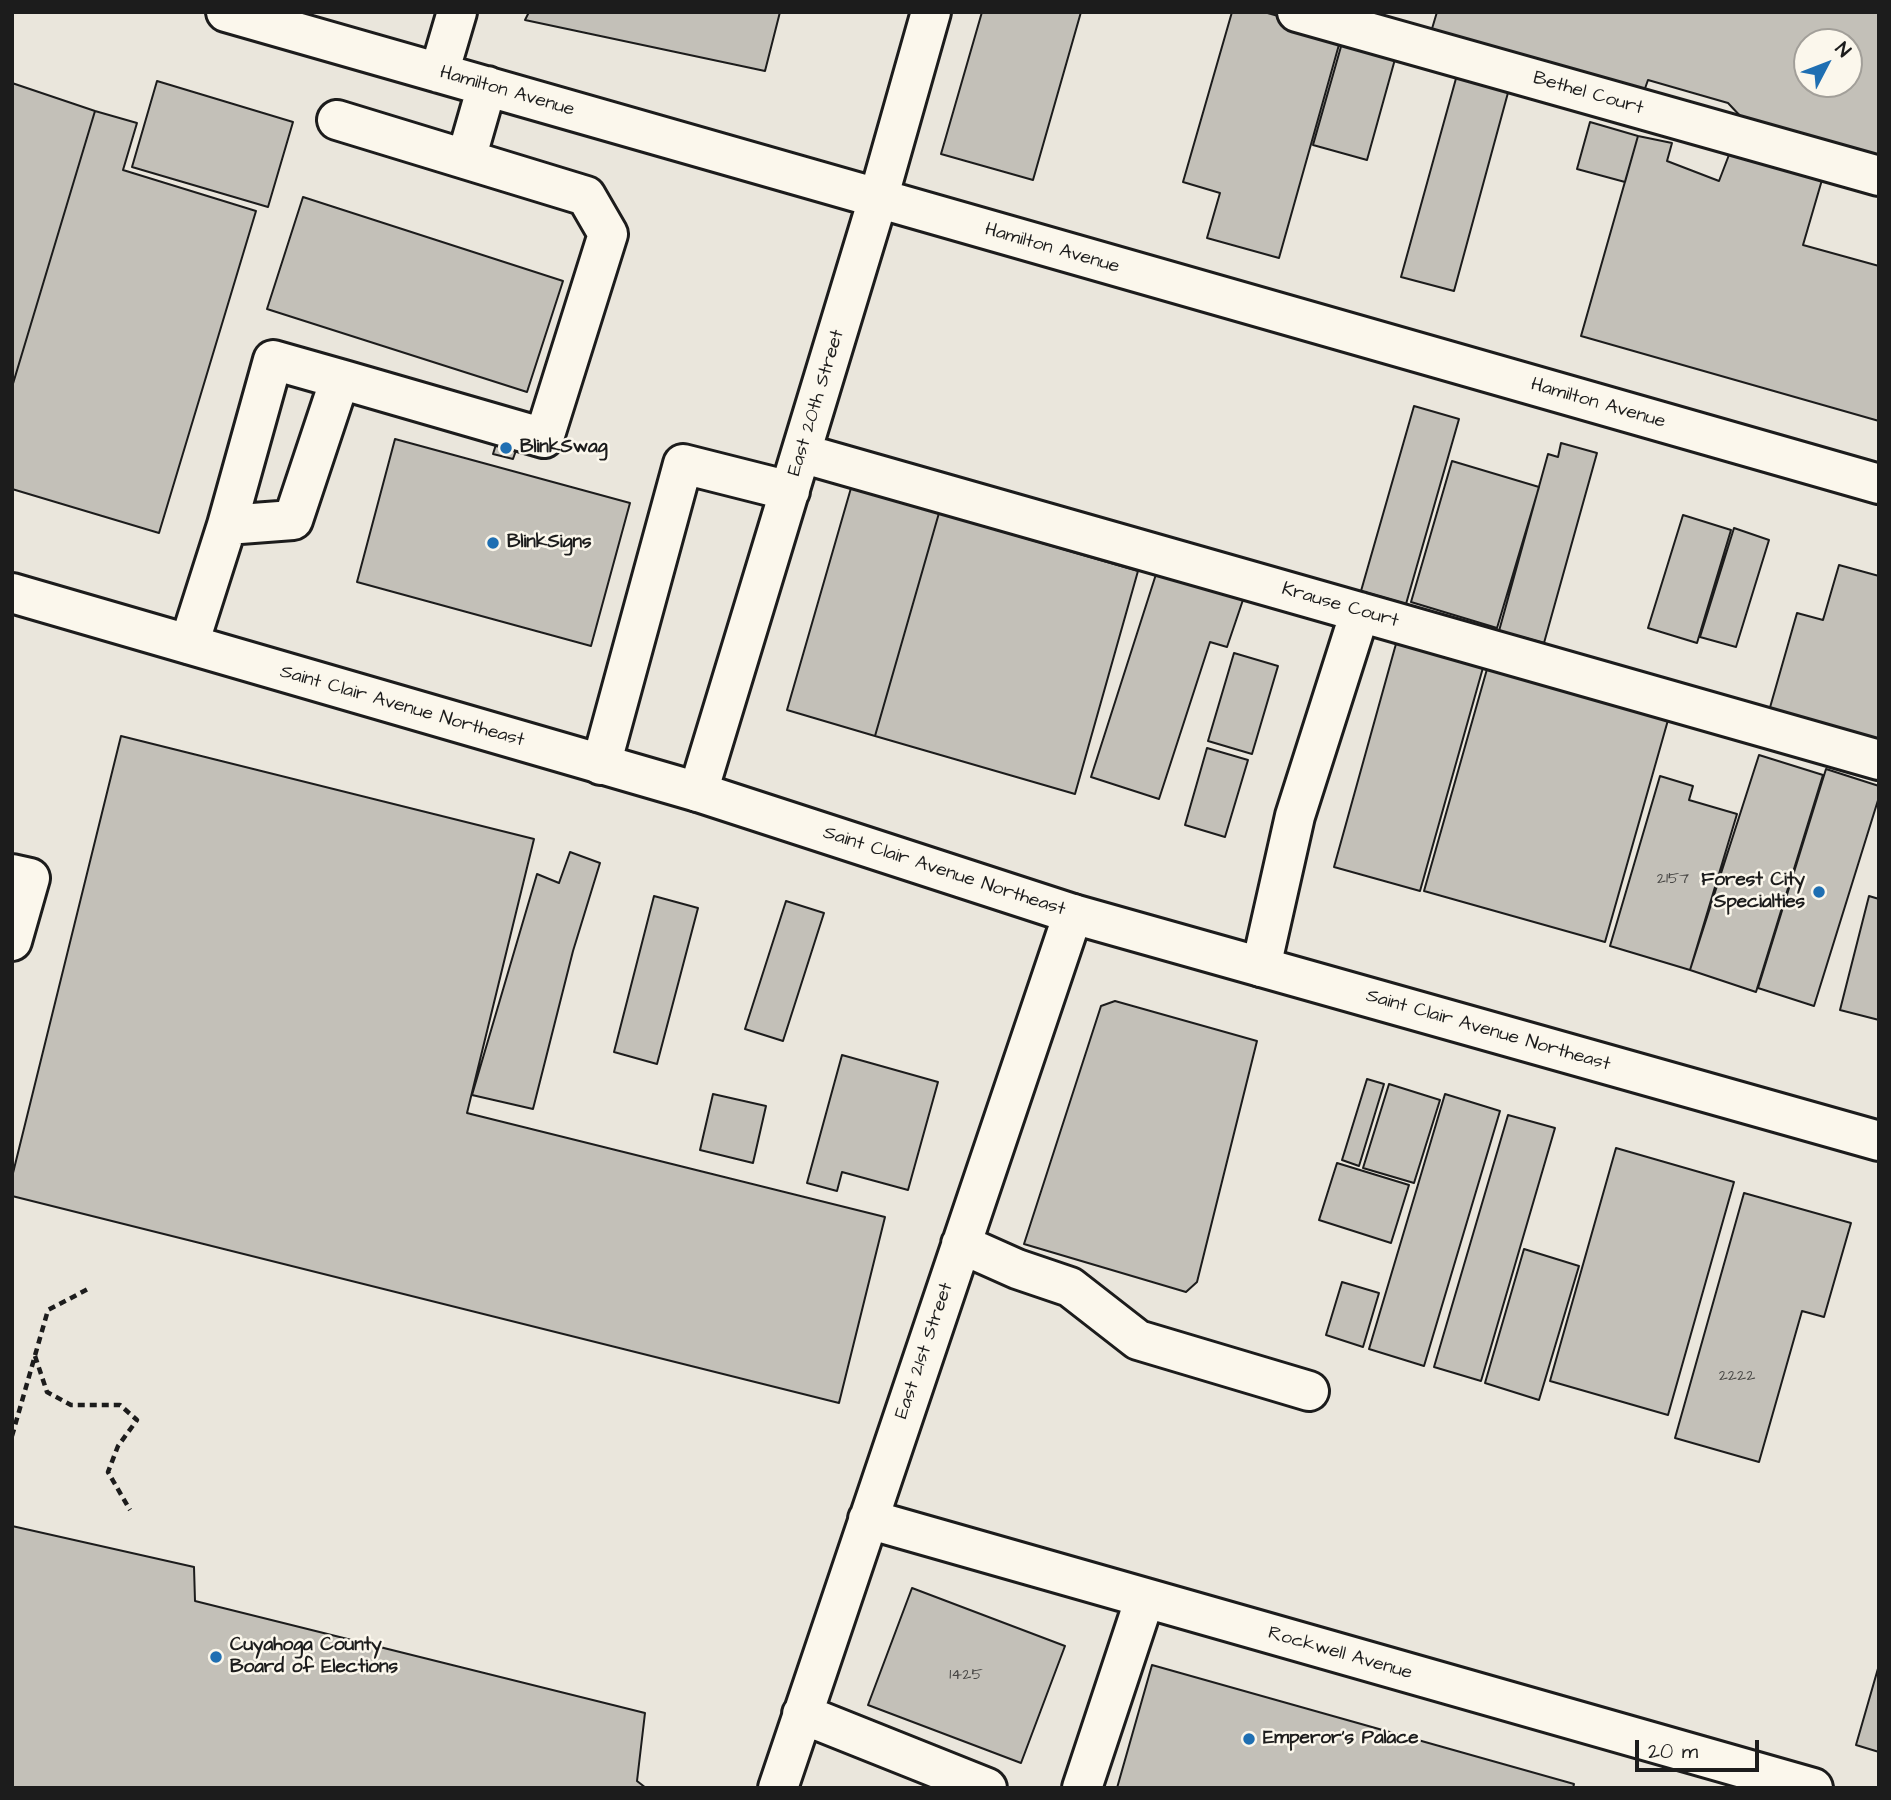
<!DOCTYPE html>
<html>
<head>
<meta charset="utf-8">
<style>
  body { margin:0 }
  #map { position:relative; width:1891px; height:1800px; overflow:hidden; background:#fbf7ec; font-family:"Architects Daughter",sans-serif }
  canvas { display:block }
  .frame { position:absolute; inset:0; border:14px solid #1c1c1c; pointer-events:none }
  .north { position:absolute; left:1793px; top:28px; width:70px; height:70px; box-sizing:border-box; background:#fbf7ec; border:2px solid #a29f99; border-radius:50%; rotate:48deg; font-size:19px; font-weight:700; line-height:28px; text-align:center; color:#1c1c1c }
  .north::after { content:''; display:block; margin:auto; width:24px; height:32px; background:#1f6fb2; clip-path:polygon(50% 0,100% 100%,50% 72%,0 100%) }
  .scale { position:absolute; left:1635px; top:1740px; width:124px; height:32px; box-sizing:border-box; border:4px solid #1c1c1c; border-top:0; padding-left:9px; font-size:21px; line-height:24px; white-space:nowrap; color:#1c1c1c; -webkit-text-stroke:5px #fbf7ec; paint-order:stroke }
</style>
</head>
<body>
<div id="map">
<canvas width="1891" height="1800"></canvas>
<div class="frame"></div>
<div class="north">N</div>
<div class="scale">20 m</div>
</div>
<script>
const ctx = document.querySelector('canvas').getContext('2d');
ctx.lineJoin = 'round';
function fill(path, color) { ctx.fillStyle = color; ctx.fill(path, 'evenodd'); }
function trace(path, color, width, dash) { ctx.strokeStyle = color; ctx.lineWidth = width; ctx.lineCap = dash ? 'butt' : 'round'; ctx.setLineDash(dash || []); ctx.stroke(path); }
function label(font, color, halo, rows, align = 'center') {
  ctx.font = font + ' "Architects Daughter",sans-serif'; ctx.lineWidth = 5; ctx.setLineDash([]); ctx.textBaseline = 'middle'; ctx.strokeStyle = halo; ctx.fillStyle = color; for (const [text, x, y, turn = 0] of rows) {
    ctx.save(); ctx.translate(x, y); ctx.rotate((+turn || 0) * Math.PI / 180); ctx.textAlign = isNaN(turn) ? turn : align; if (halo) ctx.strokeText(text, 0, 0); ctx.fillText(text, 0, 0); ctx.restore();
  }
}
const built = new Path2D(`
  M12 12H1879V1788H12ZM1807 42H1849V84H1807Z`);
const building = new Path2D(`
  M529 12H780L765 71 525 20Z
  M982 12H1081L1033 180 941 154Z
  M1232 12H1264L1342 34 1279 258 1207 238 1220 193 1183 182Z
  M1437 12H1879V160L1744 120 1728 103 1648 80 1643 94 1431 32ZM1807 42H1849V84H1807Z
  M1344 36 1397 52 1367 160 1313 145Z
  M1460 64 1512 78 1454 291 1401 277Z
  M157 81 293 122 268 207 132 167Z
  M12 83 95 111 12 387Z
  M95 111 137 123 123 170 256 211 159 533 12 489V387Z
  M1590 122 1638 136 1625 182 1577 169Z
  M1638 136 1672 143 1667 161 1719 181 1732 147 1824 173 1803 245 1879 266V421L1581 336Z
  M303 197 563 281 527 392 267 309Z
  M1414 406 1459 419 1406 604 1361 591Z
  M498 438 519 442 513 459 493 454Z
  M395 439 630 503 591 646 357 582Z
  M1561 443 1597 453 1544 643 1499 631 1548 454 1558 457Z
  M1452 461 1539 487 1497 628 1411 602Z
  M851 488 939 513 875 736 787 710Z
  M939 513 1138 571 1075 794 875 736Z
  M1683 515 1731 530 1697 643 1648 628Z
  M1734 528 1769 540 1736 647 1700 637Z
  M1839 565 1879 576V749L1767 718 1797 613 1823 620Z
  M1158 568 1246 591 1227 647 1210 642 1159 799 1091 777Z
  M1399 633 1486 657 1420 891 1334 867Z
  M1234 653 1278 666 1252 754 1208 741Z
  M1491 655 1672 706 1605 942 1424 891Z
  M121 736 534 839 467 1113 885 1217 839 1403 12 1196V1177Z
  M1207 748 1248 760 1225 837 1185 825Z
  M1759 755 1823 775 1756 992 1690 970Z
  M1826 769 1879 786V797L1814 1006 1758 988Z
  M1660 776 1693 786 1689 800 1737 814 1690 970 1610 946Z
  M570 852 600 863 573 951 533 1109 472 1095 537 874 559 883Z
  M654 896 698 908 657 1064 614 1052Z
  M1869 896 1879 899V1020L1840 1010Z
  M786 901 824 913 783 1041 745 1029Z
  M1115 1001 1257 1041 1197 1282 1186 1292 1024 1244 1101 1006Z
  M842 1055 938 1082 908 1190 842 1172 837 1191 807 1183Z
  M1367 1079 1384 1084 1359 1166 1342 1160Z
  M1389 1084 1440 1100 1414 1183 1363 1168Z
  M713 1094 766 1106 753 1163 700 1150Z
  M1445 1094 1500 1111 1424 1366 1369 1349Z
  M1508 1115 1555 1128 1481 1381 1434 1367Z
  M1616 1148 1734 1182 1668 1415 1550 1381Z
  M1337 1163 1409 1185 1391 1243 1319 1220Z
  M1744 1193 1851 1223 1824 1317 1802 1311 1759 1462 1675 1438Z
  M1524 1249 1579 1266 1539 1400 1485 1383Z
  M1342 1282 1379 1293 1363 1347 1326 1335Z
  M12 1526 194 1567 195 1601 645 1713 637 1781 646 1788H12Z
  M912 1588 1065 1646 1021 1763 868 1705Z
  M1152 1665 1574 1784 1573 1788H1117Z
  M1879 1665V1752L1856 1745Z`);
const path = new Path2D(`
  M35 1356 47 1392 71 1405H120L137 1420 118 1446 108 1472 130 1510
  M12 1436 48 1310 88 1289`);
const minor = new Path2D(`
  M226 12 1879 484
  M1297 12 1879 176
  M439 73 457 12
  M337 120 586 196 608 234 544 438 340 379
  M466 159 487 86
  M801 453 1879 760
  M189 644 227 525 273 360 340 379 293 520 227 525
  M601 765 683 464 790 491
  M698 792 878 199 931 12
  M12 874 30 878 12 941
  M1261 967 1295 816 1360 612
  M961 1244 1017 1269 1070 1287 1138 1340 1309 1391
  M868 1519 1813 1788
  M802 1714 987 1788
  M778 1788 1073 914
  M1082 1788 1145 1598`);
const major = new Path2D(`
  M12 593 698 792 1073 914 1879 1141`);
const markers = [
  [506,448,7,"#1f6fb2"],
  [493,543,7,"#1f6fb2"],
  [1819,892,7,"#1f6fb2"],
  [216,1657,7,"#1f6fb2"],
  [1249,1739,7,"#1f6fb2"]
];
const numberNames = [
  ["2157",1673,880],
  ["2222",1737,1377],
  ["1425",966,1676]
];
const streetNames = [
  ["Hamilton Avenue",507,92,16],
  ["Bethel Court",1588,94,16],
  ["Hamilton Avenue",1052,249,16],
  ["East 20th Street",817,403,-73],
  ["Hamilton Avenue",1598,404,16],
  ["Krause Court",1340,606,16],
  ["Saint Clair Avenue Northeast",402,707,16],
  ["Saint Clair Avenue Northeast",944,872,18],
  ["Saint Clair Avenue Northeast",1488,1031,16],
  ["East 21st Street",925,1351,-71],
  ["Rockwell Avenue",1340,1654,16]
];
const poiNames = [
  ["BlinkSwag",520,448],
  ["BlinkSigns",507,543],
  ["Forest City",1805,881,"right"],
  ["Specialties",1805,903,"right"],
  ["Cuyahoga County",230,1646],
  ["Board of Elections",230,1668],
  ["Emperor's Palace",1263,1739]
];
fill(built, '#eae6dc');
fill(building, '#c3c0b8');
trace(building, '#1c1c1c', 2);
trace(minor, '#1c1c1c', 44);
trace(major, '#1c1c1c', 44);
trace(path, '#1c1c1c', 4.5, [7, 5]);
trace(minor, '#fbf7ec', 38);
trace(major, '#fbf7ec', 38);
for (const [x, y, r, color] of markers) { const dot = new Path2D(); dot.arc(x, y, r, 0, 2 * Math.PI); ctx.fillStyle = color; ctx.fill(dot); trace(dot, '#fbf7ec', 2.5); }
label('16px', '#464543', null, numberNames);
label('19px', '#1c1c1c', '#fbf7ec', streetNames);
label('bold 19px', '#1c1c1c', '#fbf7ec', poiNames, 'left');
</script>
</body>
</html>
